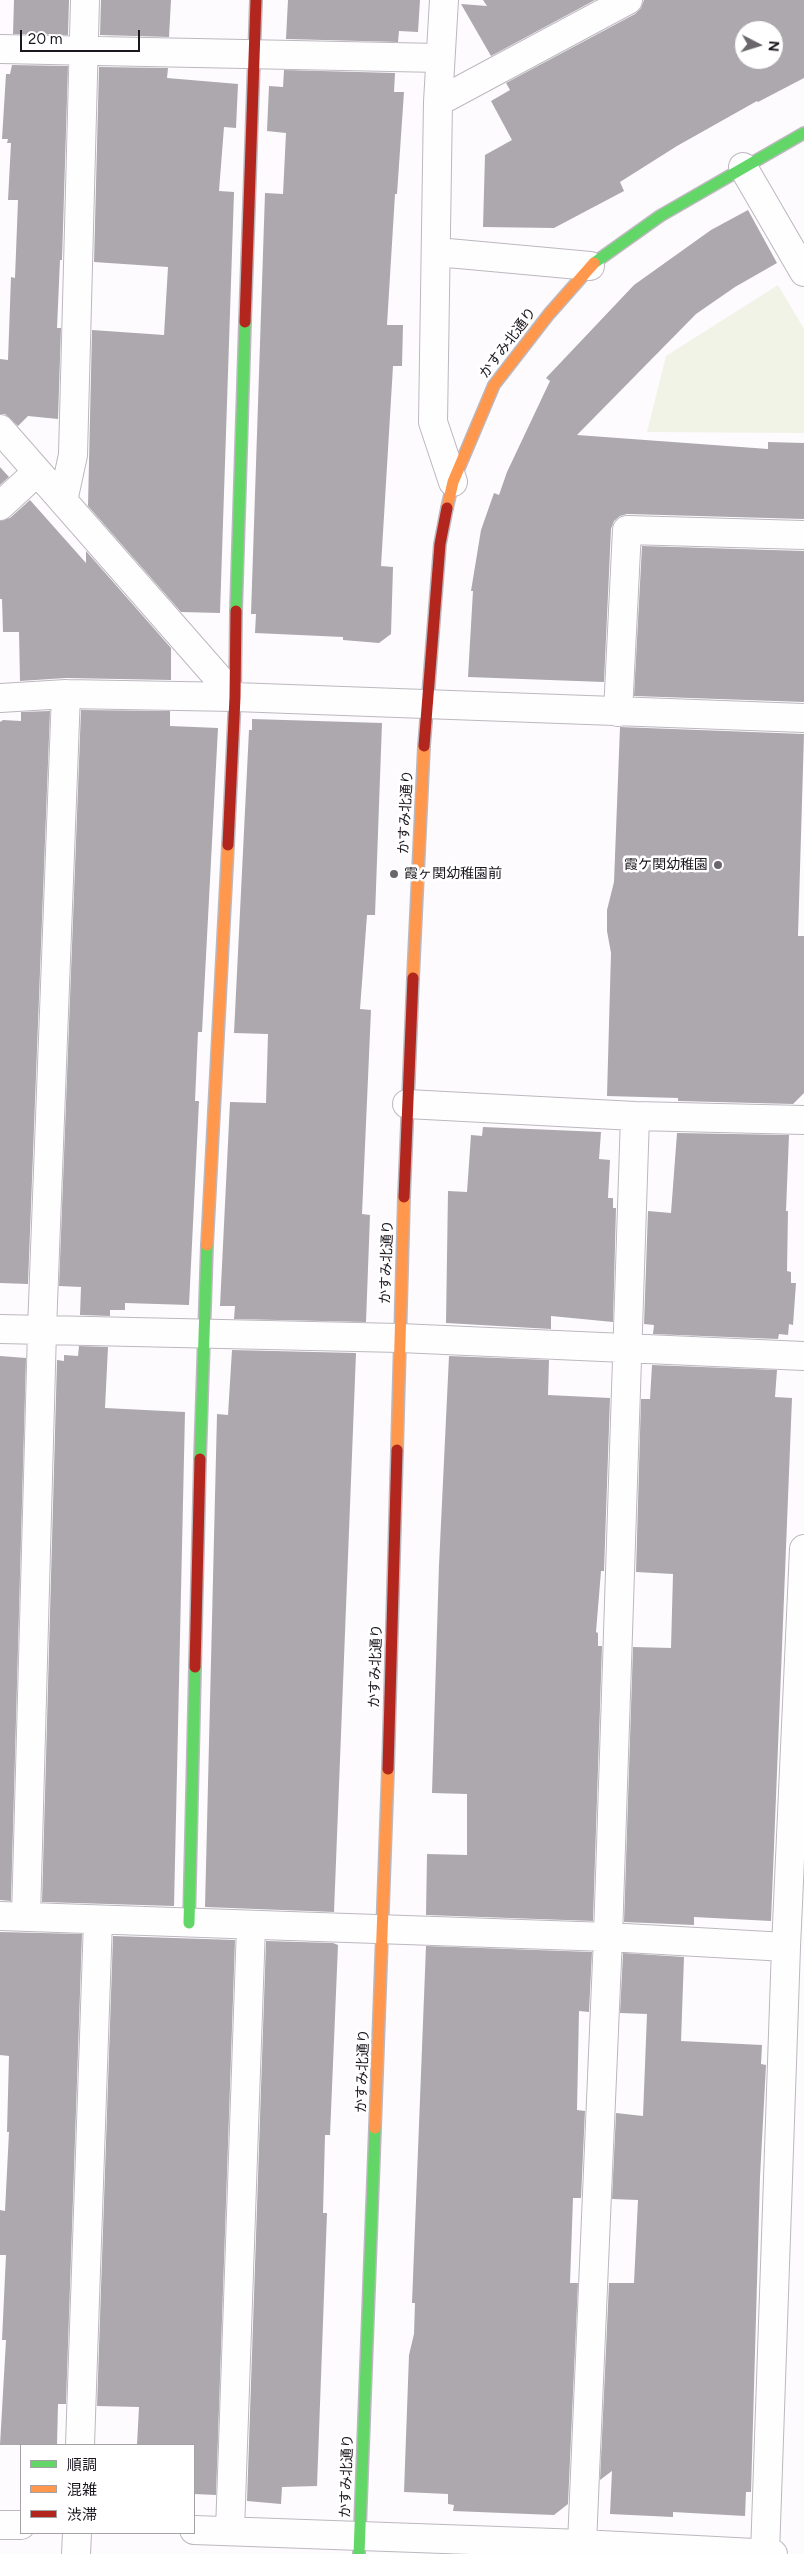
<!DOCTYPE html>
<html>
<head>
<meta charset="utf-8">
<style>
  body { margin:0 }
  #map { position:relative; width:804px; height:2554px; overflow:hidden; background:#fdfbfe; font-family:Figtree,"Noto Sans JP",sans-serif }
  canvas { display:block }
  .legend { position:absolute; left:20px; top:2444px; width:175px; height:90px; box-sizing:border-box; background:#fff; border:1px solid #a4a2a5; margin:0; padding:6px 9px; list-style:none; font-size:15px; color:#1b161e }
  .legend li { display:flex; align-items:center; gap:10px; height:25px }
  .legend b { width:25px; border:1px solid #a4a2a5 }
  .north { position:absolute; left:734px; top:20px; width:50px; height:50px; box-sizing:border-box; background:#fff; border:1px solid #a4a2a5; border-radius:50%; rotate:95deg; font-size:14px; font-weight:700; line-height:20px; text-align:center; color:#1b161e }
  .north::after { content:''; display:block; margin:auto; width:18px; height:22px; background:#6a666c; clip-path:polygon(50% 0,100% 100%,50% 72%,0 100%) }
  .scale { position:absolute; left:20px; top:30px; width:120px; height:22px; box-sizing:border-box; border:2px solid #1b161e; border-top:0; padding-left:6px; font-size:15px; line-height:18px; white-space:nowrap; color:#1b161e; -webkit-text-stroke:4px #fff; paint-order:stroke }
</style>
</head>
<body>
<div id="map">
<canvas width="804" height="2554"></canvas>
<ul class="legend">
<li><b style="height:6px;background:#63d668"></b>順調</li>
<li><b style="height:6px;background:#ff974d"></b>混雑</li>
<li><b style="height:6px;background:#b3261e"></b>渋滞</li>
</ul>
<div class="north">N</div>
<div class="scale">20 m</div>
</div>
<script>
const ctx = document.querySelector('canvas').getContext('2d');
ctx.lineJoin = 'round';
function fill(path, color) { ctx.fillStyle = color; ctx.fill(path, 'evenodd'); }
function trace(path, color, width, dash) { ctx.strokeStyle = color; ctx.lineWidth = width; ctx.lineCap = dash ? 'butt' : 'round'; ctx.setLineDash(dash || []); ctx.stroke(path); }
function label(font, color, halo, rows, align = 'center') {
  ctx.font = font + ' Figtree,"Noto Sans JP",sans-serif'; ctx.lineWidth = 5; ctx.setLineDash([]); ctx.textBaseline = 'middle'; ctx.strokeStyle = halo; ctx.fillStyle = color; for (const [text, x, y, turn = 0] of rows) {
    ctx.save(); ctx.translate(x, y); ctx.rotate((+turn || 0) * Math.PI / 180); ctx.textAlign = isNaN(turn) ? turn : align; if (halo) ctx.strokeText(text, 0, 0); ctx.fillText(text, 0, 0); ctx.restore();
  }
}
const green = new Path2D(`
  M778 285 804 329V433L647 432 666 356Z`);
const building = new Path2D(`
  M14 0H69L68 35 13 34Z
  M101 0H171L169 37 100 35Z
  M288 0H420L418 32 399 31 398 42 286 39Z
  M483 0H595L491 56 461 4 487 6Z
  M644 0H804V78L758 102 757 101 677 146 620 182 624 191 554 228 483 227 485 155 512 140 491 101 510 90 506 83 635 14 641 8ZM744 30H774V60H744Z
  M12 65 68 66 62 260H60L57 328H61L58 419 28 416 18 426 5 414H0V359L8 360 11 277 15 278 18 200H8L11 143H7L8 139H2L6 74H10Z
  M99 67 168 68 167 78 238 84 236 128 224 127 219 191 234 192 220 613 181 612 88 506 92 330 164 335 168 267 94 262Z
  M284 70 395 73 394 92H404L397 194H395L387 325H403L402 366H393L381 566 393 567 391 634 379 643 343 640V637L255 633 256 614H251L265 193 283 194 286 133 267 131 269 86 283 87Z
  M748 210 777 263 735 287 696 314 577 435 768 449V442L804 443V519L627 514 620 516 614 521 611 529 604 682 468 677 473 591H471L481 530 494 493 499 495 507 472 550 381 546 378 634 285 711 230Z
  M0 467 9 477 0 485Z
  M30 500 86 563V551L171 648V680L66 678 20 681 19 632H3L2 599H0V521L10 518Z
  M642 546 804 551V702L634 696Z
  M81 710 170 711V726L218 728 202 1032H198L195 1101H199L189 1305 125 1303V1310H110V1316L80 1315 81 1287 59 1286Z
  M50 711 28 1284 0 1283V722L3 720 21 721V712Z
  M252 719 382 723 375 915H367L360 1009 371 1010 362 1214 370 1215 366 1322 234 1319 235 1306H220L230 1102 266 1103 268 1034 234 1033 249 730H252Z
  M620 727 804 734 798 936H804V1093L793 1104 678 1101V1098L607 1096 611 953 607 931V910L614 882Z
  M483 1127 601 1132 599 1159 610 1160 608 1198H613V1208H616L613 1322 551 1316V1329L446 1323 448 1191 467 1192 471 1135 482 1136Z
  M677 1133 789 1135 786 1211H788L787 1271 791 1272V1283H796L793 1325 789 1324 788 1335 779 1334 778 1339 653 1334 654 1325 644 1324 648 1211 671 1213Z
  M79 1346 108 1347 105 1408 185 1412 174 1906 42 1902 57 1360 64 1361V1355L78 1356Z
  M232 1350 356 1353 334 1912 205 1907 217 1414 228 1415Z
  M0 1356 26 1358 11 1901 0 1900Z
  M449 1356 549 1360 548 1395 610 1398 604 1571H601L596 1632 598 1633V1646H602L593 1921 426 1915 427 1854 467 1855V1794L432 1793 439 1565Z
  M652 1365 777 1370 775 1397 792 1398 771 1921 694 1917V1925L624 1922 633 1647 671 1648 673 1574 636 1572 641 1399H650Z
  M0 1932 82 1934 66 2404H58L57 2445H0L6 2340H2L6 2255H0V2210L5 2211 9 2132H7L9 2056 0 2055Z
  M113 1936 235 1940 216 2495 194 2494V2445H137L139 2407 97 2406Z
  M266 1941 333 1943 338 1945 330 2135H325L323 2213H327L317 2486 282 2487 281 2504 247 2501Z
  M426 1946 592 1952 589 2012 579 2011 577 2110 585 2111 581 2198H573L570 2283H578L568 2504 554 2515 453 2511 454 2505 448 2504V2494L404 2492 409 2355 414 2334 415 2303H412Z
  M623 1953 684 1957 681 2041 762 2045 761 2064 766 2065 760 2177 751 2492H746L745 2516 673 2512V2517L610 2514 612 2471 600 2480 609 2283H634L638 2200 612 2199 616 2113 643 2116 647 2014 620 2013Z`);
const street = new Path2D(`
  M444 0 438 102 433 422 453 482
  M0 49 440 58
  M438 102 628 0
  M743 167 804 272
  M437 252 590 266
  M0 429 235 697
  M63 501 73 455 85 0
  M0 506 37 472
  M0 698 66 694 235 697 804 718
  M618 712 627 530 804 535
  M407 1104 635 1116 804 1120
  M0 1329 400 1338 804 1356
  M0 1916 608 1937 786 1947
  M26 1917 42 1330 66 694
  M80 2445 98 1920
  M0 2525H21
  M194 2530 582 2544 773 2554
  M230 2531 251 1926
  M582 2544 608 1937 635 1116
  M76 2554 77 2533
  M765 2554 786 1947 804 1549`);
const fast = new Path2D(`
  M594 263 660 216 804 133
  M236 611 245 322
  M200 1459 207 1245
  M189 1923 195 1667
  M359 2554 375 2128`);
const slow = new Path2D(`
  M447 508 453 482 494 385 549 314 594 263
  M413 978 424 746
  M207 1245 228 845
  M397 1450 404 1197
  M375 2128 388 1769`);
const jam = new Path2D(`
  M245 322 256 0
  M424 746 440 544 447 508
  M228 845 235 697 236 611
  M404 1197 413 978
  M195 1667 200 1459
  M388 1769 397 1450`);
const markers = [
  [718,865,5,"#6a666c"],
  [394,874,5,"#6a666c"]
];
const streetNames = [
  ["かすみ北通り",508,343,-53],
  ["かすみ北通り",406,812,-87],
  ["かすみ北通り",387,1262,-88],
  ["かすみ北通り",376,1666,-88],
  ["かすみ北通り",363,2071,-88],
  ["かすみ北通り",347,2476,-88]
];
const poiNames = [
  ["霞ケ関幼稚園",708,865],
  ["霞ヶ関幼稚園前",404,874,"left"]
];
fill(green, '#f1f3e6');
fill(building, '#aca8ae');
trace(street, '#bcb8be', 30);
trace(fast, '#bcb8be', 14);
trace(slow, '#bcb8be', 14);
trace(jam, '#bcb8be', 14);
trace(street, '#fffeff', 28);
trace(fast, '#63d668', 11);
trace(slow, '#ff974d', 11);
trace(jam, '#b3261e', 11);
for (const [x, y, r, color] of markers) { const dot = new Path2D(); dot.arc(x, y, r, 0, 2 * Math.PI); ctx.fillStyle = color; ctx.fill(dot); trace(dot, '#fff', 2); }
label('14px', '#1b161e', '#fff', streetNames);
label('14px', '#1b161e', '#fff', poiNames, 'right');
</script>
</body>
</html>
